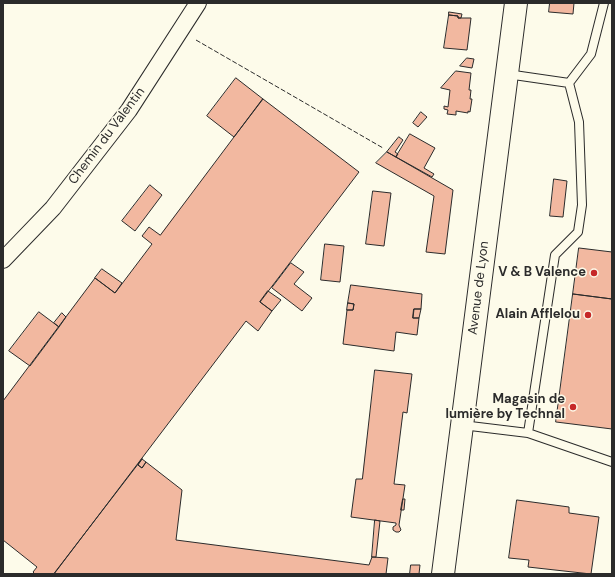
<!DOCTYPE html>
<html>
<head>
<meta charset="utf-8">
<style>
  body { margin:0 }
  #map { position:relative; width:615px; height:577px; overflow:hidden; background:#fdfbea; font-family:"DM Sans",sans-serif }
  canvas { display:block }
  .frame { position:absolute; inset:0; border:4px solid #2b2b2b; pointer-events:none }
</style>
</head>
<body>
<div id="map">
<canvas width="615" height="577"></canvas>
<div class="frame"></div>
</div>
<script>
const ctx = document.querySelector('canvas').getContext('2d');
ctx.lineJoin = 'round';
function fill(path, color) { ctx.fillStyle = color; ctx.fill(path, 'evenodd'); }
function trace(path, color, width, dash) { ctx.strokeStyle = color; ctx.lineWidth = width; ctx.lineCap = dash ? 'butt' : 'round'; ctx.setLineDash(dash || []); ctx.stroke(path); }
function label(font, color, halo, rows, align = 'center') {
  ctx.font = font + ' "DM Sans",sans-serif'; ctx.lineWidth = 3; ctx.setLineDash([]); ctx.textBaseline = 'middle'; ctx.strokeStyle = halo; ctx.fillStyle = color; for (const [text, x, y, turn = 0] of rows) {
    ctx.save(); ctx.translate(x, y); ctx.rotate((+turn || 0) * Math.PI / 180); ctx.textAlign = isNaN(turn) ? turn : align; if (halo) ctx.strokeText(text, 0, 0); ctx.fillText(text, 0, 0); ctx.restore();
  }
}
const building = new Path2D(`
  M550 3H574L573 14 549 12Z
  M449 12 462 14 461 18H458V16L449 15Z
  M449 15 458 16V18H471L467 50 444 48Z
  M467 58 474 59 472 68 460 66Z
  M456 71 471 73 469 90H471L470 99H472L470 112 468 111V113L456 111V115L447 114 448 110 444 109V106L448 107 450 90 441 88Z
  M236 78 263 99 234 137 207 116Z
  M263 99 359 172 260 302 272 311 258 331 246 321 54 574H35L33 572 37 567 3 540V401L95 278 115 293 152 244 142 236 149 227 160 235Z
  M421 112 427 117 418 127 413 123Z
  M410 134 435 148 424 168 434 174 432 177 396 157Z
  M399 137 403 140 395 152 398 154 396 157 387 152Z
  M387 152 453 190 445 254 426 252 434 196 376 163Z
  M554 179 567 181 563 217 550 216Z
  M150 185 162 195 135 231 122 221Z
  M373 191 391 193 384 246 366 244Z
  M325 244 344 246 340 282 321 280Z
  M579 248 612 252V299L573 294Z
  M291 263 304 272 294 284 312 298 302 311 272 288Z
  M102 269 122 283 115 293 95 278Z
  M351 285 422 294 421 309H414L413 318H419L417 335 396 332 394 351 343 344 347 310H353L354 304 348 303Z
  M268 291 281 300 272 311 260 302Z
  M573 294 612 299V429L556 422Z
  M348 303 354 304 353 310H347Z
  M414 309H421L419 318H413Z
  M39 312 59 327 30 366 9 351Z
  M62 313 66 317 59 327 54 323Z
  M375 370 412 374 407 413 403 412 394 484 405 485 399 525 401 530 399 532H396L393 530V527L396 525V523L351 517 356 479H362Z
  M142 459 138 465 142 468 146 462 182 490 176 540 369 565 372 557 388 558 386 574H54Z
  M142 459 146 462 142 468 138 465Z
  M403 499H405L404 510H401Z
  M517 500 569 507V513L599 517 591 574 528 567 529 560 509 558Z
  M375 520 380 521 376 557H372Z
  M411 565H420L419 574H410Z`);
const service = new Path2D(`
  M507 74 569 83
  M462 425 528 433 612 462
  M528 433 555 255 578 232 582 205 579 122 569 83 591 54 604 3`);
const minor = new Path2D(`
  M3 260 53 208 129 110 198 3`);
const primary = new Path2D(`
  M443 574 516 3`);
const fence = new Path2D(`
  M196 40 383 148`);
const markers = [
  [594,273,4,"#c62828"],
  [588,315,4,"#c62828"],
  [573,407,4,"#c62828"]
];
const streetNames = [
  ["Chemin du Valentin",107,136,-53],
  ["Avenue de Lyon",479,288,-83]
];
const poiNames = [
  ["V & B Valence",586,273],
  ["Alain Afflelou",580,315],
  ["Magasin de",565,400],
  ["lumière by Technal",565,415]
];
fill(building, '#f2b8a0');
trace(building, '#2b2b2b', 1);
trace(service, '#2b2b2b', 10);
trace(minor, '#2b2b2b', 18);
trace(primary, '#2b2b2b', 24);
trace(service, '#fdfbea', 8);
trace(minor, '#fdfbea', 16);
trace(primary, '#fdfbea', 22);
trace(fence, '#2b2b2b', 1, [5, 2]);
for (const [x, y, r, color] of markers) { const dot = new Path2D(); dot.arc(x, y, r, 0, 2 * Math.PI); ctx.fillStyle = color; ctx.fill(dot); trace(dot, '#fdfbea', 1.5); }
label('13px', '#2b2b2b', '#fdfbea', streetNames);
label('bold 13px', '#2b2b2b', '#fdfbea', poiNames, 'right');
</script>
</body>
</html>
